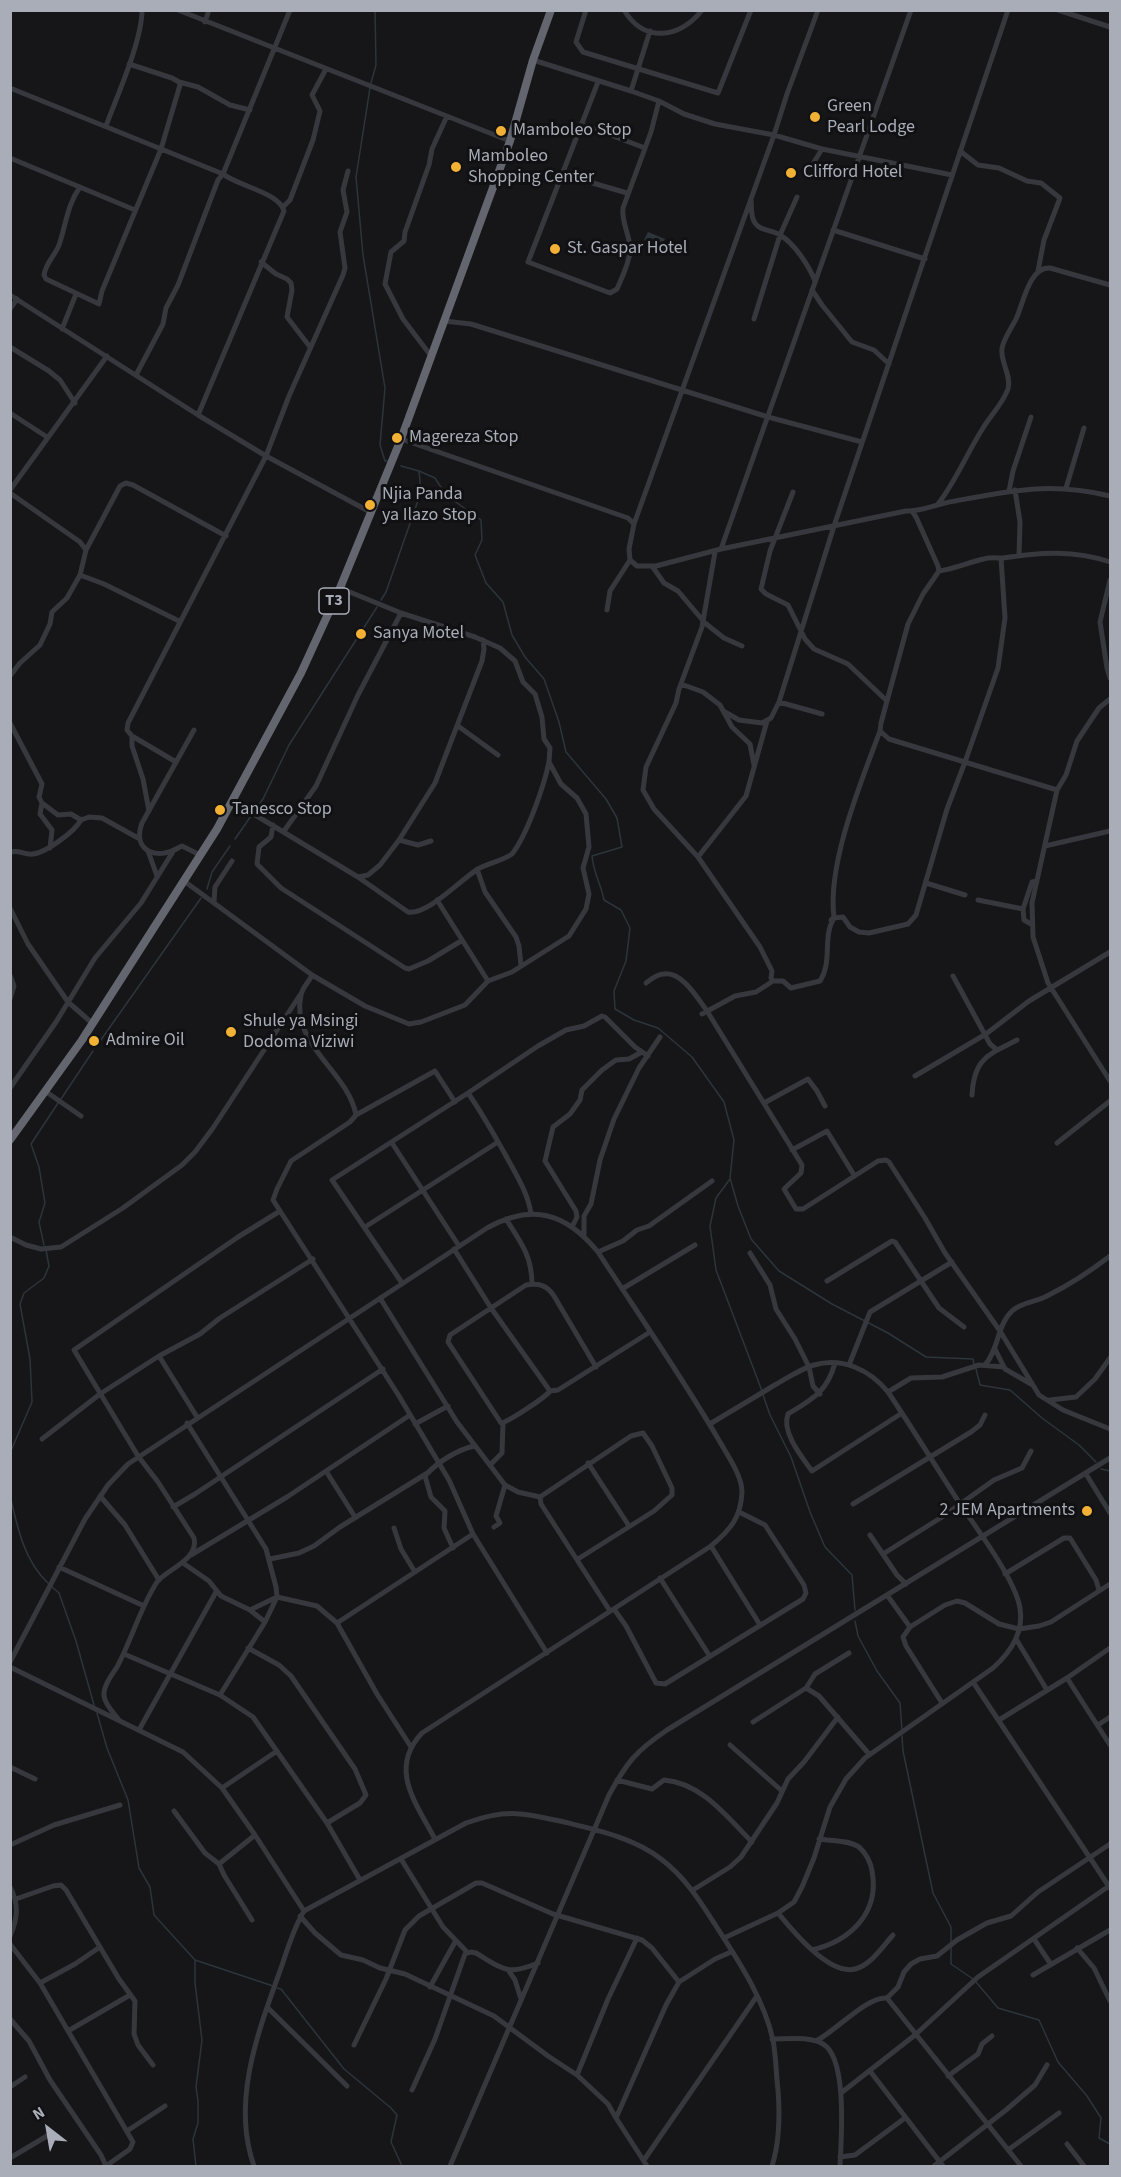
<!DOCTYPE html>
<html>
<head>
<meta charset="utf-8">
<style>
  body { margin:0 }
  #map { position:relative; width:1121px; height:2177px; overflow:hidden; background:#161618; font-family:"Source Sans 3",sans-serif }
  canvas { display:block }
  .frame { position:absolute; inset:0; border:12px solid #a8adb8; pointer-events:none }
  .north { position:absolute; left:18px; top:2099px; width:60px; height:60px; -webkit-text-stroke:4px #111113; paint-order:stroke; rotate:329deg; font-size:16px; font-weight:700; line-height:24px; text-align:center; color:#a8adb8 }
  .north::after { content:''; display:block; margin:auto; width:21px; height:27px; background:#a8adb8; clip-path:polygon(50% 0,100% 100%,50% 72%,0 100%) }
</style>
</head>
<body>
<div id="map">
<canvas width="1121" height="2177"></canvas>
<div class="frame"></div>
<div class="north">N</div>
</div>
<script>
const ctx = document.querySelector('canvas').getContext('2d');
ctx.lineJoin = 'round';
function fill(path, color) { ctx.fillStyle = color; ctx.fill(path, 'evenodd'); }
function trace(path, color, width, dash) { ctx.strokeStyle = color; ctx.lineWidth = width; ctx.lineCap = dash ? 'butt' : 'round'; ctx.setLineDash(dash || []); ctx.stroke(path); }
function label(font, color, halo, rows, align = 'center') {
  ctx.font = font + ' "Source Sans 3",sans-serif'; ctx.lineWidth = 6; ctx.setLineDash([]); ctx.textBaseline = 'middle'; ctx.strokeStyle = halo; ctx.fillStyle = color; for (const [text, x, y, turn = 0] of rows) {
    ctx.save(); ctx.translate(x, y); ctx.rotate((+turn || 0) * Math.PI / 180); ctx.textAlign = isNaN(turn) ? turn : align; if (halo) ctx.strokeText(text, 0, 0); ctx.fillText(text, 0, 0); ctx.restore();
  }
}
const water = new Path2D(`
  M648 232 665 239 661 247 644 240Z`);
const stream = new Path2D(`
  M371 83 376 65 375 10
  M370 88 356 177 363 255 385 388 380 445 385 461H387
  M419 471 435 478 446 495 481 520 482 540 475 555 486 583 503 602 512 635 525 657 544 679 559 722 566 752 606 799 617 818 622 847 592 856C593 872 601 884 604 900L621 910 630 928 626 961 614 991 615 1009 634 1020 658 1028 692 1057 724 1102 734 1140 730 1178 738 1206 751 1239 779 1271 832 1304 888 1333 926 1357 973 1359 974 1364
  M381 600 386 592 421 492 419 471 401 466
  M256 809 263 799 289 745 377 607
  M235 839 251 816
  M207 889 212 872 230 846
  M98 1044 201 898
  M61 1099 93 1051
  M730 1179 716 1198 710 1226 716 1270 762 1391
  M44 1245 39 1222 45 1203 39 1167 31 1144 58 1103
  M976 1369 980 1385 1010 1390 1042 1418 1079 1445 1096 1462
  M763 1395 770 1415 791 1457 810 1512 825 1547 852 1575 855 1610
  M10 1453 32 1402 30 1359 20 1304 24 1293 44 1278 49 1266 46 1250
  M1101 1469 1110 1471
  M10 1495C17 1526 24 1561 48 1583
  M52 1587 59 1593 76 1641 94 1705
  M855 1621 858 1636 877 1671 900 1703 902 1731
  M97 1713 107 1748 128 1800 139 1868 150 1887 154 1915 195 1960 273 1986
  M902 1736 903 1751 933 1893 951 1927V1942
  M951 1947V1964L973 1979
  M195 1960V1983L202 2040 196 2087 198 2101V2123L193 2139 196 2166
  M976 1982 998 2008 1039 2020 1058 2062 1087 2096 1101 2118 1099 2138 1110 2144
  M277 1988 281 1989 344 2069 391 2108 397 2115 391 2142 402 2166`);
const minor = new Path2D(`
  M178 10 510 141
  M586 10 576 42 583 52 718 93 751 10
  M624 10C644 44 681 38 702 10
  M1058 10 1110 27
  M205 22 209 10
  M533 60 631 91 659 101 684 114 715 124 774 135 822 149 952 175
  M179 82 198 87 230 105 250 110
  M598 82 528 262 610 293 617 289C622 277 629 264 630 251 631 237 621 223 623 208L651 132 659 101
  M10 88 223 174 218 180 178 285 166 308 163 324 136 375
  M631 91 650 31
  M581 124 645 148
  M106 126C117 96 142 41 142 10
  M960 151 978 165 999 168 1027 181 1041 183 1060 198 1044 240 1038 271
  M10 158 135 210
  M814 162 822 149
  M562 174 627 193
  M80 187C67 205 66 225 59 245 55 256 46 262 44 275L46 279 99 304 102 291 161 149 180 85 179 82 172 78 129 64
  M751 199C752 207 750 216 755 223 760 231 773 230 780 235 795 244 809 266 815 281
  M283 207 290 200 313 140 320 111 312 95 326 69
  M833 230 925 259
  M261 262 276 274 287 279 291 283 292 290 287 317 310 347
  M812 290 822 305 852 342 874 350 889 364
  M10 295 198 415 266 456 372 513
  M10 309 17 299
  M754 319 780 235 797 197
  M444 321 471 324 768 417 862 442
  M62 329 76 294
  M10 347 49 371 60 380 75 403
  M431 356 403 319 385 284 391 252 404 241 405 232 429 165 432 149 447 116
  M10 413 47 437
  M198 415 284 211C280 193 238 186 223 174L290 10
  M401 439 628 518 634 524 629 549 630 560 637 566H656L721 549 906 511C921 512 939 503 955 501 1014 490 1051 482 1110 496
  M1066 488 1084 428
  M10 490 107 356
  M1015 490 1020 522 1019 555
  M1009 491 1013 471 1031 417
  M793 492 770 551 761 589 766 594 788 605 805 639 814 649 848 664 887 701
  M10 493 80 542 86 550
  M938 504C956 481 967 453 983 428 991 415 1003 403 1008 389 1012 376 1000 362 1002 348 1004 338 1012 327 1016 319 1023 305 1029 266 1050 268L1110 285
  M912 511 916 517 938 566 939 571 923 594 908 624 881 723 880 731 889 739 902 743 1057 790 1066 775 1077 741 1099 708 1110 699
  M634 524 774 135 787 94 818 10
  M721 549 911 10
  M652 566 664 583 678 591 705 623 724 638 742 646
  M939 571C955 569 969 562 984 559 990 557 997 558 1003 558 1040 552 1075 550 1110 562
  M80 575 104 584 179 621
  M1110 580 1100 622 1107 668 1110 678
  M607 610 610 591 630 560
  M10 676 20 663 40 645 50 624 52 612 67 598 80 575 86 550 120 486 126 483 133 485 226 536
  M681 684 703 692 720 705 732 727 750 744 754 765
  M779 702 822 714
  M725 712 739 720 762 723 771 718 779 702 834 526 1008 10
  M10 723 42 784 39 797 42 803 40 814 52 830 50 848
  M458 726 498 755
  M194 730 142 823C133 847 151 860 174 850 177 849 179 847 182 846L200 855
  M132 736V746L143 779 149 811
  M176 762 132 736 127 730 128 723 266 456 289 396 343 275 345 268 340 232 347 212 343 190 348 171
  M1057 790 1032 903 1033 937 1048 983 1110 1081
  M232 801 358 877 408 912C428 915 460 880 478 869 489 863 502 861 512 854 527 835 544 786 549 762
  M42 803 58 815 71 814 81 820 89 817 102 818 138 838
  M273 825 271 837 259 847 257 864 281 888 405 968 409 969 428 961 461 941
  M284 831 316 786 358 695 401 613
  M399 840 418 845 431 841
  M1045 846 1110 831
  M148 851 157 876
  M10 852C19 850 21 853 29 854 43 856 75 831 81 820
  M698 857 746 796 767 721
  M477 869 485 892 516 937 519 946 521 966
  M358 877 368 875 380 865 399 840 435 783 482 661 484 649 483 640
  M184 881 312 975 365 1006 409 1024 421 1022 465 1005 488 981 512 972 569 936 586 909 589 894 583 868 589 847 586 814 577 798 561 784 549 762 550 748 544 739 542 717 535 694 523 682 515 661 500 648 475 637 401 613 340 588
  M926 883 965 895
  M437 900 488 981
  M978 900 1023 909 1032 882 1037 881
  M214 902 215 887 232 861
  M10 908 28 944 68 1002 92 1023
  M1023 909 1024 920 1031 924
  M831 920 834 917C827 864 861 782 880 731
  M10 975 14 986 10 999
  M312 975C309 982 302 988 301 995 290 1045 348 1071 356 1115L350 1122 291 1161 277 1189 273 1200 399 1396 449 1480 473 1534 547 1653
  M953 976 990 1044 997 1050
  M773 981H783L791 988 820 981C833 961 822 937 834 918L843 917 850 927 859 932 869 933 908 924 916 915 947 809 965 762 998 668 1005 618 1001 558
  M646 983C651 979 657 974 664 974 682 971 698 999 707 1011L802 1165 801 1173 784 1189 796 1209H803L878 1161 886 1160 889 1162 925 1218 945 1253 1000 1331 1039 1395 1063 1410 1110 1429
  M702 1014 735 996 756 992 773 981 771 978 772 971 760 947 698 857 654 809 643 790 646 767 676 703 679 689 702 627 715 552
  M915 1076 986 1034 1029 1001 1110 952
  M10 1088 56 1022 95 958 141 903 174 850
  M45 1091 81 1116
  M468 1093C482 1113 493 1133 505 1154 515 1173 528 1192 531 1214
  M972 1095C974 1058 988 1055 1017 1040
  M764 1103 808 1079 817 1091 825 1106
  M356 1115 435 1071 455 1102
  M392 1143 459 1246
  M1057 1143 1110 1101
  M792 1150 827 1131 854 1175
  M506 1219C520 1241 532 1256 532 1284
  M365 1227 498 1142
  M572 1227 577 1217 576 1211 545 1161 553 1127 570 1114 580 1100 582 1090 602 1070 616 1060 629 1059 642 1052
  M584 1235V1216L591 1204 600 1160 614 1119 639 1068 660 1037
  M10 1237 26 1245 41 1249 61 1247 123 1208 182 1165 195 1152 213 1128 300 995
  M454 1249 491 1308 550 1391 558 1390 650 1332
  M598 1252 623 1241 637 1230 649 1226 712 1181
  M750 1253 770 1285 776 1309 795 1339 809 1367 813 1386 820 1394
  M827 1281 892 1241 895 1242 939 1308 964 1327
  M402 1283 332 1180 468 1093 538 1046 566 1030 584 1026 602 1016 605 1017 635 1047 648 1056
  M622 1289 695 1245
  M380 1298 457 1422 505 1485 518 1492 540 1497
  M995 1349 1005 1369 1031 1384
  M159 1356 197 1417
  M835 1363C827 1392 813 1399 788 1414 781 1432 802 1457 812 1471L902 1413
  M849 1365 870 1312 952 1262
  M985 1365C999 1349 997 1325 1012 1311 1021 1302 1036 1302 1047 1296 1067 1286 1092 1270 1110 1256
  M550 1391C546 1397 508 1422 501 1423L448 1342 450 1335 526 1285C539 1283 547 1285 554 1296L596 1367
  M888 1392 911 1378 942 1377 979 1365 1004 1367
  M1050 1400 1076 1397 1095 1379 1110 1358
  M187 1423 266 1549 276 1587 277 1597 265 1622 220 1695
  M415 1424 448 1406
  M710 1424C731 1411 752 1399 773 1386 786 1379 800 1369 814 1365 843 1357 870 1370 888 1392 913 1429 936 1467 960 1504 977 1529 1015 1579 1020 1608 1024 1632 1011 1652 993 1668L865 1758 846 1779 830 1807 814 1858 802 1887 794 1902 778 1913 724 1938
  M42 1439 100 1394 159 1356 200 1334 220 1318 313 1259
  M588 1463 629 1526
  M491 1464 502 1453 503 1423
  M326 1471 355 1517
  M1086 1474 1110 1513
  M100 1496 125 1525 159 1580
  M853 1504 971 1432 980 1425 985 1415
  M173 1507 195 1494 383 1369
  M494 1527 500 1523 496 1516 505 1485
  M394 1528 401 1549 415 1572
  M870 1535 897 1575 906 1584
  M711 1546 760 1625
  M453 1548 444 1528 445 1511 431 1497 425 1476C436 1463 458 1449 475 1446
  M883 1554 942 1517 994 1480 1022 1468 1031 1451
  M191 1555 287 1497 410 1415
  M270 1559 299 1553 314 1546 340 1527 429 1472
  M578 1559 654 1511 672 1495V1488L652 1446 643 1433 631 1436 540 1497 541 1504 610 1611
  M183 1563 209 1581 221 1596 250 1610 265 1622
  M59 1567 144 1606
  M1005 1574 1064 1538H1070L1096 1580 1099 1590
  M660 1578 709 1655
  M887 1595 910 1627
  M614 1609 626 1626 656 1683 665 1684 803 1599 806 1593 804 1585 765 1525 739 1512
  M250 1610 277 1597 317 1606 337 1623 377 1694 411 1747
  M337 1623 473 1534
  M1016 1639 1047 1690
  M248 1648 279 1665 291 1676 355 1769 366 1795 360 1803 327 1823
  M124 1654 220 1695 253 1717 327 1823 360 1880
  M10 1662 85 1519 108 1485 128 1464 487 1228C533 1203 566 1213 598 1252 639 1315 682 1377 720 1442 728 1456 742 1476 742 1492 741 1518 730 1530 711 1546L422 1733C388 1769 416 1803 435 1839
  M10 1667 183 1752 222 1788 255 1835 304 1911
  M1067 1678 1110 1745
  M973 1682 1110 1888
  M806 1688 819 1696 869 1754
  M942 1703 906 1646 903 1637 910 1627 945 1605 957 1601 965 1603 999 1624 1019 1629 1039 1626 1051 1622 1110 1584
  M119 1720C114 1713 105 1705 104 1696 103 1686 112 1675 117 1667 132 1639 140 1608 157 1582 167 1569 199 1560 194 1538L158 1482 138 1456 74 1350 238 1237 280 1211
  M999 1720 1067 1678 1110 1648
  M753 1722 806 1688 815 1674 849 1653
  M1098 1725 1110 1717
  M139 1730 216 1592
  M730 1745 782 1791
  M10 1767 35 1779
  M617 1780 652 1789 664 1780C702 1783 727 1817 752 1842
  M222 1788 277 1751
  M174 1811 205 1853 219 1864
  M10 1845 54 1825 120 1805
  M401 1859 443 1927 467 1952
  M10 1887C19 1904 18 1918 10 1936
  M693 1890 730 1867 741 1857 777 1803 788 1779 804 1762 838 1717
  M16 1899 53 1886 61 1885 66 1890 119 1979 135 2001 134 2034 138 2045 153 2065
  M778 1913C792 1930 829 1976 855 1969 871 1965 883 1946 893 1935
  M300 1916 315 1933 341 1955 363 1960 380 1968 405 1974 494 2016 548 2056 577 2075 608 2104 616 2118
  M252 1920 224 1875 219 1864 255 1835
  M1034 1939 1050 1963
  M10 1944 40 1983 133 2142 130 2149 106 2166
  M1077 1948 1094 1968 1110 2001
  M812 1950C850 1941 880 1913 872 1871 871 1863 866 1853 859 1847 849 1840 831 1841 819 1839
  M509 1971 515 1980 521 1999
  M1033 1975 1110 1930
  M40 1983 75 1964 100 1947
  M430 1987 455 1942
  M887 1998 898 1987 904 1972 911 1964 920 1959 937 1956 957 1940 987 1923 1011 1916 1038 1892 1110 1844
  M267 2007 347 2086
  M10 2019 29 2041 50 2080 101 2155 106 2166
  M68 2031 130 1995
  M772 2039C788 2039 810 2036 823 2044 848 2058 841 2141 840 2166
  M816 2041C836 2031 867 1996 887 1998L1021 2166
  M354 2045 386 1979 405 1930 419 1916 476 1883H482L553 1914 642 1940 652 1948 679 1982
  M870 2071 943 2166
  M577 2075 608 1999 637 1938
  M948 2076 978 2054 982 2044 992 2036
  M10 2087 25 2077
  M412 2090 435 2039 465 1954 471 1952 476 1953C503 1969 507 1976 538 1963
  M841 2093 915 2035 978 1977 1109 1886
  M127 2131 165 2106
  M1067 2144 1084 2166
  M1008 2150 1059 2113
  M840 2157 855 2155 905 2118
  M10 2158 47 2136
  M644 2160 757 1996
  M254 2166C231 2102 258 2032 280 1971 287 1951 293 1929 304 1911L466 1823C507 1808 523 1813 564 1822 597 1830 634 1838 661 1859 685 1877 700 1901 716 1926 738 1960 764 1999 773 2040 776 2056 776 2073 778 2090 780 2116 780 2141 772 2166
  M450 2166 609 1795C627 1762 636 1751 667 1730L1110 1458
  M647 2166 616 2118 666 2005 679 1982 715 1959 731 1952
  M934 2166 1006 2110 1035 2085 1047 2065`);
const highway = new Path2D(`
  M10 1140 82 1040 217 829 301 673 340 588 401 439 510 141 533 60 551 10`);
const markers = [
  [815,117,6,"#f2b134"],
  [501,131,6,"#f2b134"],
  [456,167,6,"#f2b134"],
  [791,173,6,"#f2b134"],
  [555,249,6,"#f2b134"],
  [397,438,6,"#f2b134"],
  [370,505,6,"#f2b134"],
  [361,634,6,"#f2b134"],
  [220,810,6,"#f2b134"],
  [231,1032,6,"#f2b134"],
  [94,1041,6,"#f2b134"],
  [1087,1511,6,"#f2b134"]
];
const shields = [
  [334,601,30]
];
const shieldNames = [
  ["T3",334,601]
];
const poiNames = [
  ["Green",827,107],
  ["Pearl Lodge",827,128],
  ["Mamboleo Stop",513,131],
  ["Mamboleo",468,157],
  ["Shopping Center",468,178],
  ["Clifford Hotel",803,173],
  ["St. Gaspar Hotel",567,249],
  ["Magereza Stop",409,438],
  ["Njia Panda",382,495],
  ["ya Ilazo Stop",382,516],
  ["Sanya Motel",373,634],
  ["Tanesco Stop",232,810],
  ["Shule ya Msingi",243,1022],
  ["Dodoma Viziwi",243,1043],
  ["Admire Oil",106,1041],
  ["2 JEM Apartments",1075,1511,"right"]
];
fill(water, '#2c353c');
trace(stream, '#2c353c', 1.5);
trace(minor, '#37383d', 5);
trace(highway, '#63666e', 8);
for (const [x, y, r, color] of markers) { const dot = new Path2D(); dot.arc(x, y, r, 0, 2 * Math.PI); ctx.fillStyle = color; ctx.fill(dot); trace(dot, '#111113', 2); }
for (const [x, y, w] of shields) { const box = new Path2D(); box.roundRect(x - w / 2, y - 13, w, 26, 4.5); ctx.fillStyle = '#111113'; ctx.fill(box); trace(box, '#a8adb8', 1.5); }
label('bold 16px', '#a8adb8', null, shieldNames);
label('18px', '#a8adb8', '#111113', poiNames, 'left');
</script>
</body>
</html>
